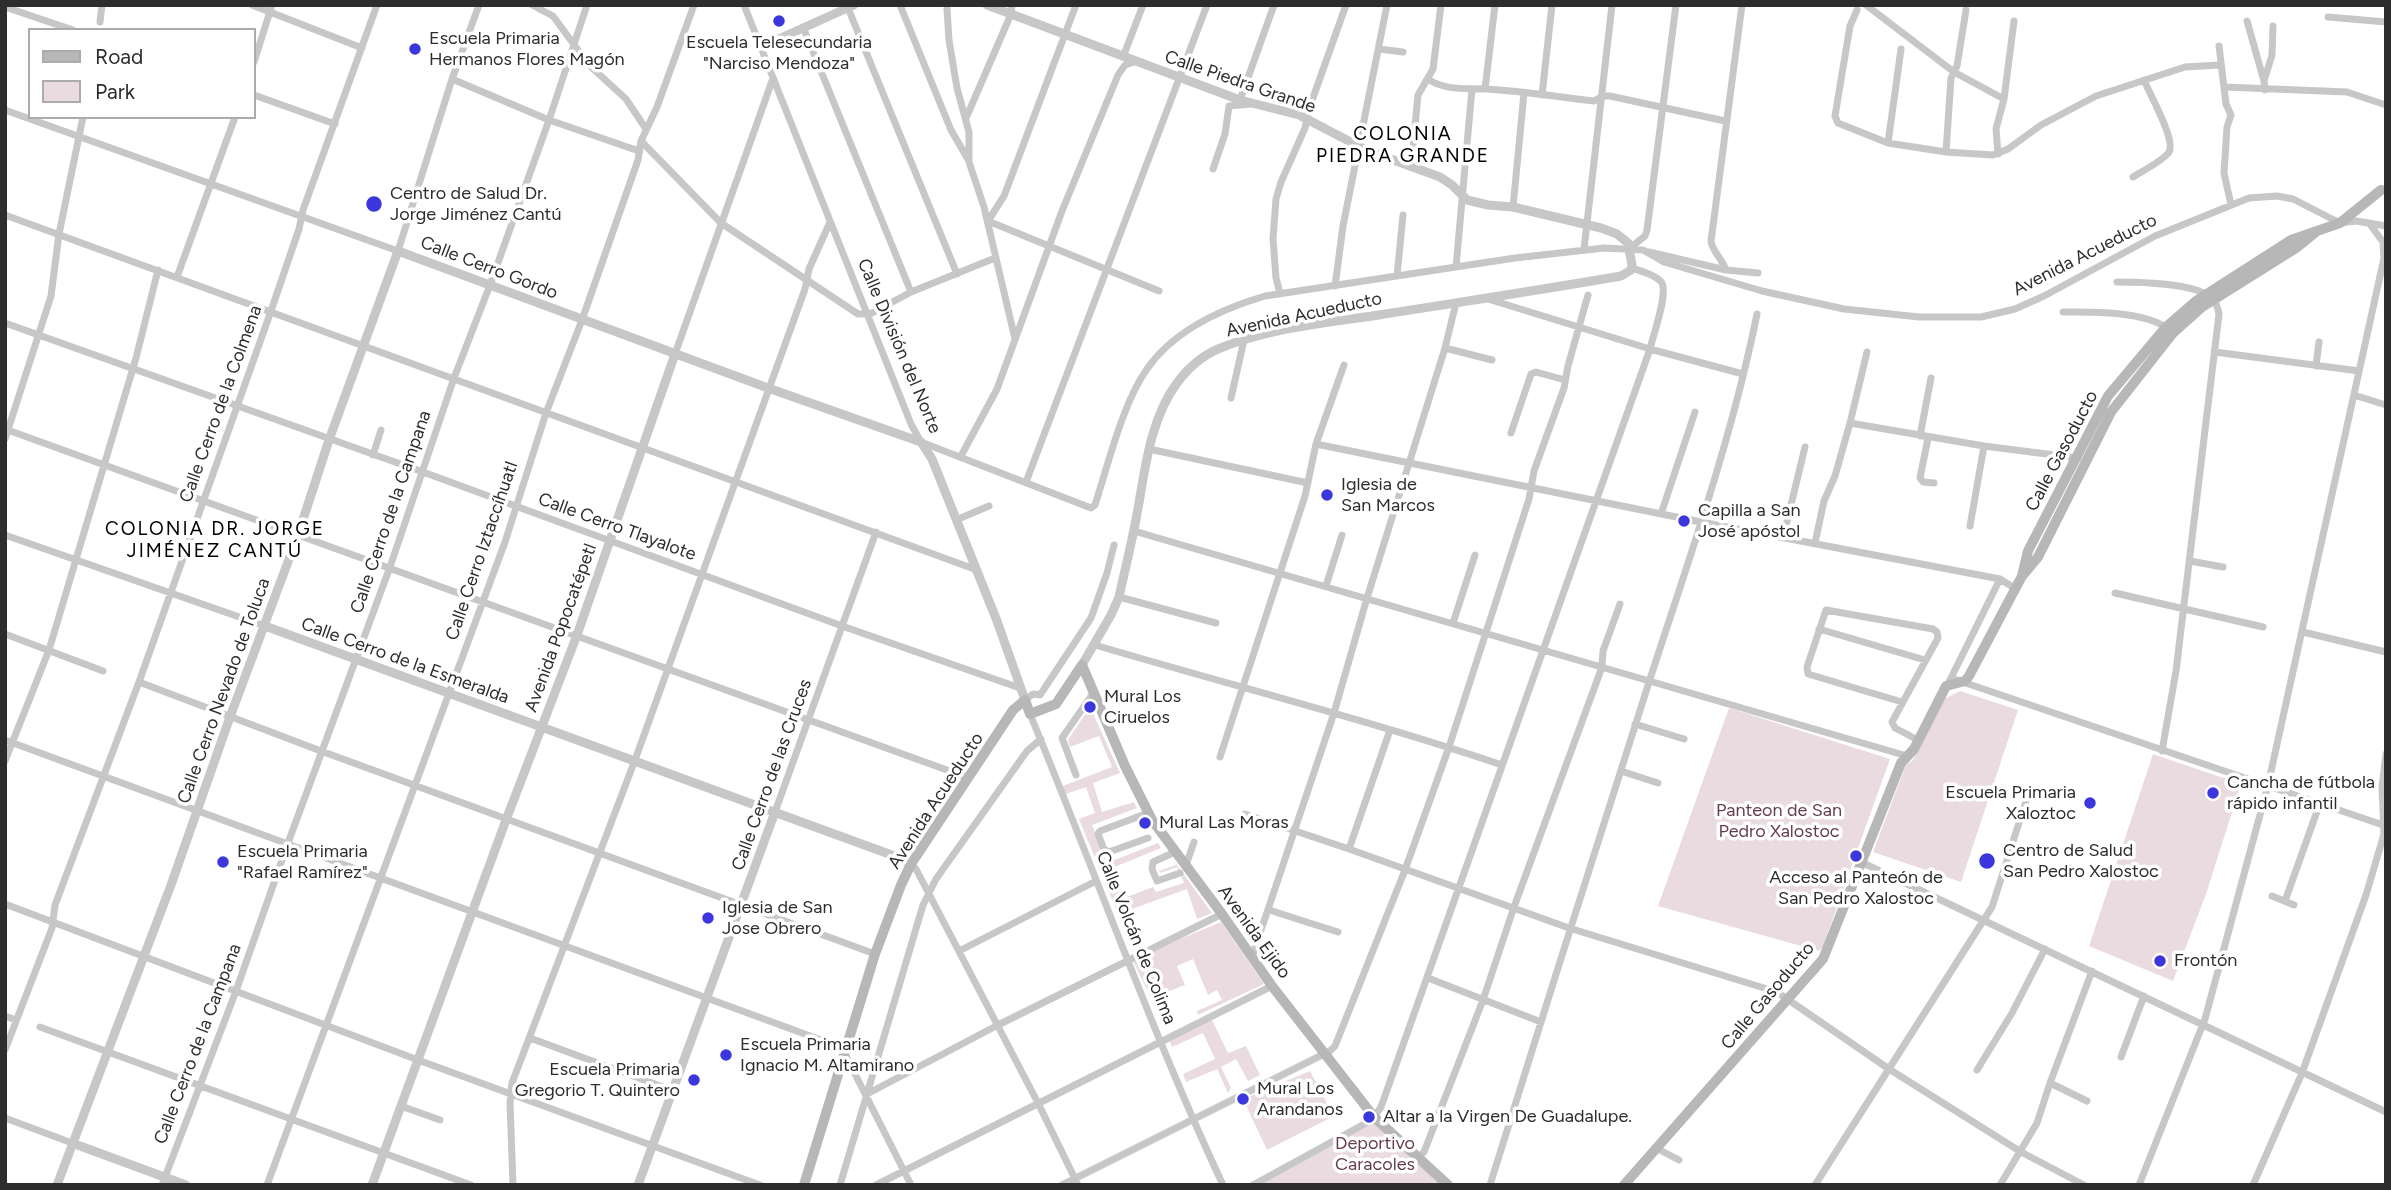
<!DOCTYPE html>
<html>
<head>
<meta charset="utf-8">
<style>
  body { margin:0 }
  #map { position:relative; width:2391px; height:1190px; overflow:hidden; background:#fff; font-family:Figtree,sans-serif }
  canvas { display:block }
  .frame { position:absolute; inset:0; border:7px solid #2d2d2d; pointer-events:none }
  .legend { position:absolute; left:28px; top:28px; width:228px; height:91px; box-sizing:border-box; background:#fff; border:2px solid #ababab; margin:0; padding:9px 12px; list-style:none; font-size:21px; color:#2d2d2d }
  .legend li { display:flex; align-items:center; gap:14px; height:35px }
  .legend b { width:35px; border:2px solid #ababab }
</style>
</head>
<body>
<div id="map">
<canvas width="2391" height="1190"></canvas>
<div class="frame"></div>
<ul class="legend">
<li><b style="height:9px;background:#b7b7b7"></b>Road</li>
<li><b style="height:19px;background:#eadbe1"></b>Park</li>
</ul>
</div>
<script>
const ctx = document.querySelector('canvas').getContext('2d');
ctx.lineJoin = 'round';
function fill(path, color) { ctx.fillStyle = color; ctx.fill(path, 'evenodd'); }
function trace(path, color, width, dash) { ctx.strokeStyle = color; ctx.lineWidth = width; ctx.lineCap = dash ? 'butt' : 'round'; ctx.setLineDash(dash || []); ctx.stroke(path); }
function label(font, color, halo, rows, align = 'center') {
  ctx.font = font + ' Figtree,sans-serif'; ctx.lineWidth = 7; ctx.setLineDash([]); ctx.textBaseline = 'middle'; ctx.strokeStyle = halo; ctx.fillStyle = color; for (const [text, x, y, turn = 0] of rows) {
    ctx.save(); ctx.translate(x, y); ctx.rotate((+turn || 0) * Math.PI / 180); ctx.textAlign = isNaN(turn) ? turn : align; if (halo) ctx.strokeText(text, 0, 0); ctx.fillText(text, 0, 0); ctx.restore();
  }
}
const green = new Path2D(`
  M1960 691 2018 710 1961 882 1873 852 1906 765 1913 760 1940 701Z
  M1090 707 1120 773 1093 783 1102 812 1134 802 1137 808 1092 825 1107 863 1158 843 1161 848 1112 868 1124 898 1153 887 1156 892 1184 883 1177 867 1160 873 1159 871 1176 865 1174 861 1212 913 1197 919 1187 889 1118 914 1079 819 1095 813 1086 787 1063 795 1060 787 1112 767 1099 736 1070 747 1068 740Z
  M1729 708 1890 759 1823 946 1819 951 1658 906Z
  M2153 754 2241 784 2206 894 2173 981 2089 946Z
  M1221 922 1264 984 1198 1015 1197 1011 1222 1000 1217 990 1208 995 1193 959 1177 966 1185 985 1151 998 1132 959Z
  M1212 1020 1228 1053 1246 1046 1260 1075 1248 1081 1236 1059 1221 1067 1231 1088 1228 1093 1217 1069 1186 1082 1183 1074 1215 1059 1203 1033 1172 1047 1169 1040Z
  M1310 1071 1334 1116 1267 1150 1243 1099Z
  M1379 1119 1449 1185H1258Z`);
const minor = new Path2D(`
  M252 5 362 48
  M532 5 553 16 589 65 626 99 646 129
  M744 5 911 424 921 442 1091 508 1095 505C1108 465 1123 402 1147 369 1174 330 1221 309 1265 296L1515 258 1604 248 1643 250 1664 262 1762 291 1844 309 1919 317H1981L2015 309 2044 296 2155 236 2249 198 2277 196 2293 199 2340 223 2356 221 2386 226
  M900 5 951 130 969 161
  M1076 5 1004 196 988 221 1159 291
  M1866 5 1954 72 2004 99
  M5 7 73 30
  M848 8 957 274
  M947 9 949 40 957 88 969 132V162L984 207 1015 339
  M1857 10 1850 26 1835 116 1838 123 1888 143 1946 152 1993 155 2008 149 2041 125 2096 96 2185 67 2220 65
  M2328 17 2386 22
  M2247 21 2264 81
  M100 22 102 5
  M803 27 911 292
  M2219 46 2226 104 2231 115 2227 127 2224 173 2231 205
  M1379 49 1403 52
  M1123 57 1143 5
  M254 62 272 5
  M452 79 549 120 639 151
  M1428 79C1445 91 1466 88 1486 89 1522 91 1558 97 1594 101L1604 96H1610L1725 121
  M2225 87 2347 92 2386 105
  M1485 89 1495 5
  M2265 90 2264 81 2272 55 2273 26
  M254 95 335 124
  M1542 95 1552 5
  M1240 100 1274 5
  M5 110 398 251 452 79 479 5
  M967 116 1011 14 1012 5
  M641 141 721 223 858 314 872 313 911 292 995 258
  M1888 143 1901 49
  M1946 152 1951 78 1957 66 1966 10
  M1998 154 1996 129 2004 99 2014 21
  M1411 167 1418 95 1433 69 1441 5
  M1213 169 1225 134 1229 106 1251 104
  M2133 177C2141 172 2164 160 2169 152 2176 140 2150 95 2144 80
  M1513 207 1524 93
  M5 215 977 570
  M1630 248 1645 236 1647 230 1676 5
  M1584 249 1612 5
  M1649 252 1726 270 1758 273
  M1456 267 1472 89
  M1726 270C1722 259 1711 249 1711 241L1742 5
  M1397 276 1403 215
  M177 277 235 117
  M2117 282C2139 282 2197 283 2213 299 2217 304 2218 309 2219 314L2176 671 2162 751
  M1335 286 1343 226 1387 5
  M1280 293 1276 278 1273 239 1276 199 1281 182 1305 128 1309 109 1346 5
  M1488 299 1650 349 1743 374
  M2063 312C2093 312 2143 311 2167 328
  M5 323 423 472 842 626 1020 688
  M1445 348 1492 360
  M2215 352 2359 371
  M675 354 772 81
  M2316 366 2319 342
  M2354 395 2386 405
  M1231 398 1244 340
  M1850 423 1984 446 2078 458
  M5 429 969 778
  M1511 433 1531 374 1536 372 1565 380
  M1920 436 1931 378
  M1928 438 1920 478 1923 482 1934 483
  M5 439 51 296 59 234 83 117
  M1316 444 1701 522 2000 579 2016 589
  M1149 449 1308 483
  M373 455 381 430
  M961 456 997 389 1062 211 1118 75 1125 65 1134 62
  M1026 482 1207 5
  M1661 514 1695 412
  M956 520 989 506
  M1970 526 1984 446
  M1134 531 1907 756
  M5 535 265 626
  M1783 538 1805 447
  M1815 543 1824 501 1835 476 1850 423 1867 352
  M2190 561 2223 567
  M1326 586 1342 535
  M2115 593 2263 627
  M1119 597 1216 623
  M1453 623 1475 555
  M1819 629 1925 660
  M2303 632 2386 652
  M5 634 103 671
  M1095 645C1230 685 1368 720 1502 765
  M1951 678 2386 826
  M139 682 321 751 875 954
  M1949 682 2000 579
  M1025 700 1033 694 1040 695 1091 618 1107 573 1114 545
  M1902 702 1808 674 1807 667 1826 610 1933 629 1937 632 1938 638 1892 722 1895 728 1918 740
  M1030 714C1095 871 1151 1031 1223 1185
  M1635 724 1684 739
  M5 740 832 1044 840 1048 846 1056 911 1185
  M1220 757 1305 496 1316 444 1344 365
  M5 761 49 650 136 358 158 270
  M1621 771 1658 783
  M1076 775 1062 738 1094 692
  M775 812 876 532
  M1148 813 1100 831 1098 834 1104 849 1109 852 1148 838
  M1245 814 1349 849 1569 928 1777 992 1889 1069 2021 1152 2084 1185
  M1349 849 1390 730
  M1175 852 1153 862 1152 869 1157 881 1180 873
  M1861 862 2386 1112
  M911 864 916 869 1038 1103 1078 1185
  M1186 865 1194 842
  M2272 896 2294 905
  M2285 901 2320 803
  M5 904 418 1060 760 1185
  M1269 910 1338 932
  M959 951 1096 881
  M1252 957 1334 713 1367 598 1445 348 1456 303
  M1428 978 1541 1022
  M5 1016 16 1020
  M40 1027 471 1185
  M530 1038 671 1090
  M5 1050 52 928 55 905 139 682 271 311 299 229 303 210 377 5
  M2121 1057 2144 996
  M1977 1070 2012 1013 2045 949
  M2050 1083 2087 1101
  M867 1094 998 1025 1222 914
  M401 1106 440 1120
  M5 1118 72 1143
  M1656 1148 1679 1160
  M1418 1158 1424 1152 1483 1000 1514 907 1602 667 1603 651 1620 604
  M162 1185 236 991 288 843 390 567 454 378 490 285 549 120 587 5
  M267 1185 505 542 546 413 582 320 638 160 641 141 657 107 694 5
  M513 1185 510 1103 512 1083 635 760 805 289 809 269 830 222
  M840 1185 923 905 936 879 1027 751 1041 739
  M876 1185 1272 986
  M1062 1185 1330 1051 1335 1046 1405 870 1449 747 1529 499 1534 471 1564 388 1568 366 1588 295
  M1253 1185 1368 1122 1374 1117 1381 1107 1650 349C1653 335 1668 295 1662 283 1657 275 1640 271 1632 268
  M1490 1185C1543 1016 1595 848 1650 679 1689 559 1732 438 1757 314
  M1815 1185 1992 907 2027 798
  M2000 1185 2037 1123 2050 1083 2092 971
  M2139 1185 2205 1019 2268 785 2384 258 2383 242 2369 223
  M2253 1185 2302 1073 2366 895 2384 834 2382 787 2386 754`);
const tertiary = new Path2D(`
  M987 5 1240 100 1299 115 1366 150 1440 177 1452 185 1467 200 1488 205 1513 207 1601 228 1617 234 1628 243 1632 265 1631 270 1621 276C1541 290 1460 302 1379 315 1326 323 1268 328 1218 349 1202 356 1188 368 1177 383 1150 419 1145 470 1137 514 1132 542 1125 569 1119 597L1111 615 1082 665
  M761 47 854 5
  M265 626 900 858 911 864
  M72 1143 186 1185
  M57 1185 171 885 230 717 298 535 329 440 398 251 768 388 921 442 932 459 997 621 1025 700
  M372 1185 506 820 577 635 675 354
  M638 1185 775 812`);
const secondary = new Path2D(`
  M2023 575 2038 557 2111 412 2173 333 2202 307 2296 248 2317 231
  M1082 665 1125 766 1152 820 1222 914 1272 986 1374 1117 1448 1185
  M804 1185 875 954 901 885 911 864 1013 710 1025 700 1030 714 1056 704 1082 665
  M1624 1185 1823 959 1901 763 1914 749 1946 686 1965 681 1969 676 2022 576 2028 551 2108 396 2166 327 2196 301 2291 240 2340 223 2381 190`);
const markers = [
  [779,21,7,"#3c37dc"],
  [415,49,7,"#3c37dc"],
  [374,204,9,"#3c37dc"],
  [1327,495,7,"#3c37dc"],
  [1684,521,7,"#3c37dc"],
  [1090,707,7,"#3c37dc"],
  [2213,793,7,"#3c37dc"],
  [2090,803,7,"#3c37dc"],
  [1145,823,7,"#3c37dc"],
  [1856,856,7,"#3c37dc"],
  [1987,861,9,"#3c37dc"],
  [223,862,7,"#3c37dc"],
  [708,918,7,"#3c37dc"],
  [2160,961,7,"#3c37dc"],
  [726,1055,7,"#3c37dc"],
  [694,1080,7,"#3c37dc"],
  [1243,1099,7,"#3c37dc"],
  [1369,1117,7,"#3c37dc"]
];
const poiNames = [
  ["Escuela Primaria",429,39],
  ["Hermanos Flores Magón",429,60],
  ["Escuela Telesecundaria",779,43,"center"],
  ["\"Narciso Mendoza\"",779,64,"center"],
  ["Centro de Salud Dr.",390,194],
  ["Jorge Jiménez Cantú",390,215],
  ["Iglesia de",1341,485],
  ["San Marcos",1341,506],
  ["Capilla a San",1698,511],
  ["José apóstol",1698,532],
  ["Mural Los",1104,697],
  ["Ciruelos",1104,718],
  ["Cancha de fútbola",2227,783],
  ["rápido infantil",2227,804],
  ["Escuela Primaria",2076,793,"right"],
  ["Xaloztoc",2076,814,"right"],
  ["Mural Las Moras",1159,823],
  ["Centro de Salud",2003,851],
  ["San Pedro Xalostoc",2003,872],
  ["Escuela Primaria",237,852],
  ["\"Rafael Ramírez\"",237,873],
  ["Acceso al Panteón de",1856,878,"center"],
  ["San Pedro Xalostoc",1856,899,"center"],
  ["Iglesia de San",722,908],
  ["Jose Obrero",722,929],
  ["Frontón",2174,961],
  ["Escuela Primaria",740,1045],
  ["Ignacio M. Altamirano",740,1066],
  ["Escuela Primaria",680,1070,"right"],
  ["Gregorio T. Quintero",680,1091,"right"],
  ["Mural Los",1257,1089],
  ["Arandanos",1257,1110],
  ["Altar a la Virgen De Guadalupe.",1383,1117]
];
const streetNames = [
  ["Calle Piedra Grande",1240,82,19],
  ["Avenida Acueducto",2085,255,-27],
  ["Calle Cerro Gordo",489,268,21],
  ["Avenida Acueducto",1304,315,-12],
  ["Calle División del Norte",899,346,67],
  ["Calle Cerro de la Colmena",221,404,-70],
  ["Calle Gasoducto",2062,451,-62],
  ["Calle Cerro de la Campana",391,512,-71],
  ["Calle Cerro Tlayalote",617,527,20],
  ["Calle Cerro Iztaccíhuatl",482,551,-71],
  ["Avenida Popocatépetl",561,628,-70],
  ["Calle Cerro de la Esmeralda",405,661,20],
  ["Calle Cerro Nevado de Toluca",224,691,-70],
  ["Calle Cerro de las Cruces",772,775,-70],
  ["Avenida Acueducto",936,801,-57],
  ["Avenida Ejido",1254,932,54],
  ["Calle Volcán de Colima",1136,938,68],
  ["Calle Gasoducto",1768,996,-50],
  ["Calle Cerro de la Campana",198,1044,-69]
];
const parkNames = [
  ["Panteon de San",1779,811],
  ["Pedro Xalostoc",1779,832],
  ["Deportivo",1375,1144],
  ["Caracoles",1375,1165]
];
const neighbourhoodNames = [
  ["COLONIA",1403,134],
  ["PIEDRA GRANDE",1403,156],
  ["COLONIA DR. JORGE",215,529],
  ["JIMÉNEZ CANTÚ",215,551]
];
fill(green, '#eadbe1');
trace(minor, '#c7c7c7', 7);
trace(tertiary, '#c7c7c7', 9);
trace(secondary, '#b7b7b7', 10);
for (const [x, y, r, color] of markers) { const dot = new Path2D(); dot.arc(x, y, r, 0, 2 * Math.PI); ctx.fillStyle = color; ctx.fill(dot); trace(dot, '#fff', 2.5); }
label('18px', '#2d2d2d', '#fff', poiNames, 'left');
label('18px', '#2d2d2d', '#fff', streetNames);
label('18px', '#663d4b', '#fff', parkNames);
ctx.letterSpacing = '2px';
label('19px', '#000', '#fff', neighbourhoodNames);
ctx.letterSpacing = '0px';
</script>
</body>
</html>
